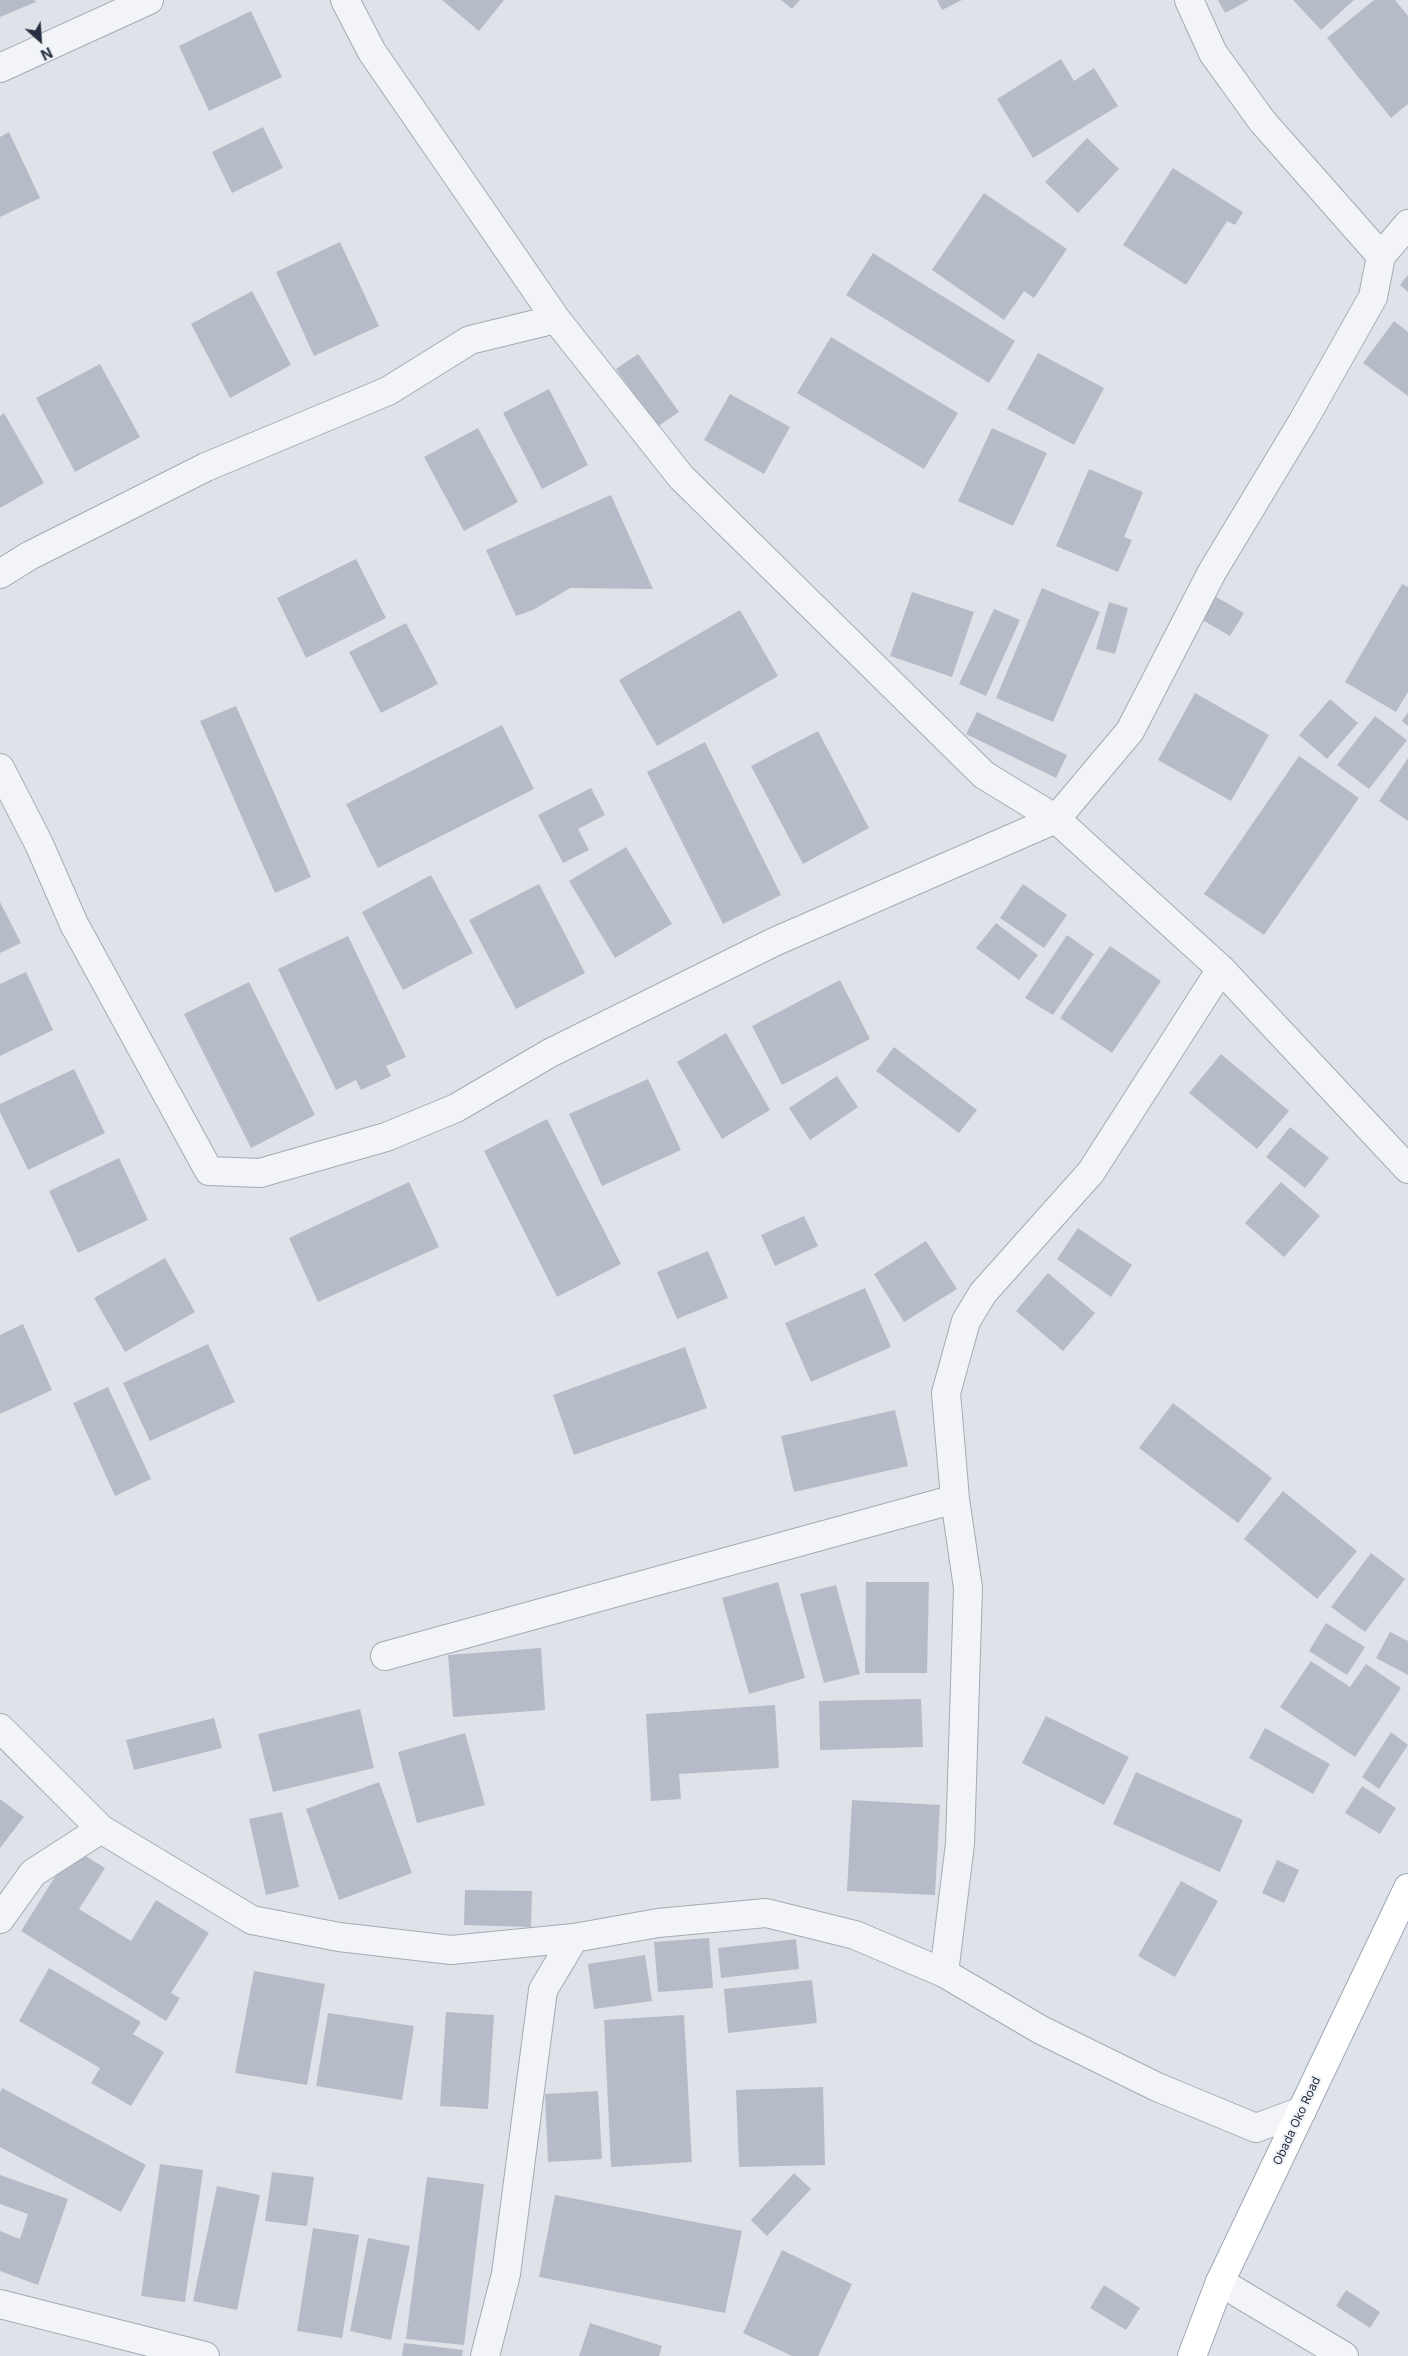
<!DOCTYPE html>
<html>
<head>
<meta charset="utf-8">
<style>
  body { margin:0 }
  #map { position:relative; width:1408px; height:2356px; overflow:hidden; background:#dfe3e9; font-family:Inter,sans-serif }
  canvas { display:block }
  .north { position:absolute; left:15px; top:15px; width:50px; height:50px; -webkit-text-stroke:4px #eff2f7; paint-order:stroke; rotate:154deg; font-size:14px; font-weight:700; line-height:20px; text-align:center; color:#273042 }
  .north::after { content:''; display:block; margin:auto; width:18px; height:22px; background:#273042; clip-path:polygon(50% 0,100% 100%,50% 72%,0 100%) }
</style>
</head>
<body>
<div id="map">
<canvas width="1408" height="2356"></canvas>
<div class="north">N</div>
</div>
<script>
const ctx = document.querySelector('canvas').getContext('2d');
ctx.lineJoin = 'round';
function fill(path, color) { ctx.fillStyle = color; ctx.fill(path, 'evenodd'); }
function trace(path, color, width, dash) { ctx.strokeStyle = color; ctx.lineWidth = width; ctx.lineCap = dash ? 'butt' : 'round'; ctx.setLineDash(dash || []); ctx.stroke(path); }
function label(font, color, halo, rows, align = 'center') {
  ctx.font = font + ' Inter,sans-serif'; ctx.lineWidth = 4.5; ctx.setLineDash([]); ctx.textBaseline = 'middle'; ctx.strokeStyle = halo; ctx.fillStyle = color; for (const [text, x, y, turn = 0] of rows) {
    ctx.save(); ctx.translate(x, y); ctx.rotate((+turn || 0) * Math.PI / 180); ctx.textAlign = isNaN(turn) ? turn : align; if (halo) ctx.strokeText(text, 0, 0); ctx.fillText(text, 0, 0); ctx.restore();
  }
}
const building = new Path2D(`
  M0 0H35L36 2 0 17Z
  M442 0H504L479 31Z
  M781 0H800L792 9Z
  M937 0H962L942 10Z
  M1218 0H1249L1225 13Z
  M1293 0H1354L1321 30Z
  M1374 0H1395L1408 16V104L1391 118 1327 38Z
  M251 11 282 77 209 111 179 46Z
  M1061 59 1074 81 1094 68 1118 106 1033 158 997 99Z
  M263 127 283 168 232 193 212 152Z
  M9 132 40 198 0 217V137Z
  M1087 138 1119 169 1078 213 1045 182Z
  M1173 168 1243 212 1235 225 1227 221 1186 285 1123 245Z
  M984 193 1067 249 1034 298 1024 291 1004 320 932 270Z
  M340 242 379 326 314 356 276 272Z
  M873 253 1015 341 989 383 846 295Z
  M1408 275V292L1400 285Z
  M252 291 291 365 230 398 191 324Z
  M1394 321 1408 332V396L1363 363Z
  M831 337 958 413 924 469 797 393Z
  M1038 353 1104 388 1074 445 1007 409Z
  M638 354 679 412 657 427 616 369Z
  M100 364 140 437 75 472 36 398Z
  M549 389 588 465 542 489 503 413Z
  M730 394 790 427 764 474 704 440Z
  M4 413 44 483 0 508V416Z
  M478 428 518 502 464 531 424 457Z
  M992 428 1047 453 1013 526 958 501Z
  M1089 469 1143 492 1124 537 1132 540 1118 572 1056 546Z
  M611 495 653 589 570 588 533 610 516 616 486 550Z
  M356 559 386 618 306 658 277 598Z
  M1402 584 1408 587V692L1396 712 1345 682Z
  M1042 588 1100 612 1053 722 996 698Z
  M912 592 974 612 952 677 890 656Z
  M1213 595 1244 613 1230 636 1199 618Z
  M1109 602 1128 608 1115 654 1096 649Z
  M994 609 1020 620 986 696 959 684Z
  M740 610 778 676 657 746 619 680Z
  M406 623 438 684 381 713 349 652Z
  M1195 693 1269 735 1231 801 1158 760Z
  M1330 699 1358 723 1327 759 1299 735Z
  M236 706 311 877 275 893 200 721Z
  M977 712 1067 755 1056 778 966 734Z
  M1408 712V726L1402 721Z
  M1375 716 1407 740 1369 789 1337 765Z
  M502 725 534 789 378 868 346 804Z
  M818 731 869 828 803 864 751 766Z
  M705 742 781 895 723 924 647 772Z
  M1299 756 1359 798 1264 935 1204 894Z
  M1408 758V821L1379 801Z
  M591 788 605 815 578 829 589 850 563 863 538 815Z
  M626 847 672 924 615 958 569 881Z
  M431 875 473 953 403 990 362 912Z
  M539 884 585 973 516 1009 469 920Z
  M1023 884 1067 915 1044 948 1000 918Z
  M0 902 21 943 0 953Z
  M996 923 1038 955 1019 980 976 948Z
  M1067 935 1094 954 1053 1015 1025 998Z
  M348 936 406 1057 386 1066 391 1076 361 1090 356 1080 336 1090 278 969Z
  M1110 946 1161 981 1112 1053 1060 1018Z
  M26 972 53 1030 0 1056V984Z
  M840 980 870 1039 782 1085 752 1026Z
  M249 982 315 1115 251 1148 184 1014Z
  M726 1033 770 1110 722 1139 677 1062Z
  M894 1047 977 1110 959 1133 876 1071Z
  M1221 1054 1289 1111 1257 1149 1189 1093Z
  M74 1069 105 1133 28 1170 0 1112V1104Z
  M837 1076 858 1107 810 1140 789 1108Z
  M648 1079 681 1150 602 1186 569 1114Z
  M547 1119 621 1264 557 1297 484 1151Z
  M1290 1127 1329 1158 1305 1188 1266 1157Z
  M119 1158 148 1220 78 1253 49 1191Z
  M409 1182 439 1247 318 1302 289 1238Z
  M1281 1182 1320 1216 1284 1257 1245 1223Z
  M804 1216 818 1246 775 1266 761 1235Z
  M1078 1228 1132 1265 1111 1297 1057 1259Z
  M926 1241 957 1289 904 1322 874 1274Z
  M708 1251 728 1298 677 1319 657 1272Z
  M165 1258 195 1312 125 1352 94 1298Z
  M1048 1273 1095 1313 1063 1351 1016 1311Z
  M865 1288 891 1347 811 1382 785 1323Z
  M23 1324 52 1390 0 1414V1335Z
  M208 1344 235 1402 150 1441 123 1383Z
  M685 1347 707 1408 574 1455 553 1395Z
  M108 1387 151 1479 115 1496 73 1403Z
  M1173 1403 1272 1478 1238 1523 1139 1448Z
  M895 1410 908 1466 794 1492 781 1436Z
  M1283 1491 1357 1551 1317 1599 1244 1539Z
  M1371 1553 1405 1579 1365 1632 1331 1607Z
  M778 1582 805 1678 749 1694 722 1598Z
  M866 1582H929L927 1673H865Z
  M836 1585 860 1674 824 1683 800 1594Z
  M1326 1623 1365 1647 1347 1675 1309 1651Z
  M1390 1632 1408 1641V1675L1376 1658Z
  M541 1648 545 1710 453 1717 448 1655Z
  M1311 1661 1350 1687 1366 1664 1401 1688 1355 1757 1280 1707Z
  M921 1699 923 1747 820 1750 819 1701Z
  M775 1705 779 1768 679 1774 681 1799 651 1801 646 1714Z
  M360 1709 374 1768 273 1792 258 1734Z
  M1046 1716 1129 1757 1104 1805 1022 1763Z
  M214 1718 222 1748 134 1770 126 1740Z
  M1265 1728 1330 1764 1313 1794 1249 1758Z
  M1391 1732 1408 1745 1379 1789 1362 1777Z
  M465 1733 485 1805 417 1823 398 1752Z
  M1136 1772 1243 1820 1220 1872 1113 1824Z
  M379 1782 412 1873 339 1900 306 1809Z
  M1362 1786 1396 1808 1380 1834 1345 1813Z
  M0 1799 24 1817 0 1848Z
  M852 1800 940 1805 935 1895 847 1891Z
  M282 1812 299 1887 266 1895 249 1819Z
  M73 1848 105 1868 79 1909 131 1941 156 1900 209 1933 171 1993 180 1998 166 2021 21 1931Z
  M1277 1860 1299 1870 1284 1903 1262 1893Z
  M1181 1881 1218 1901 1175 1977 1138 1956Z
  M465 1890 532 1891 531 1927 464 1925Z
  M709 1938 713 1988 658 1992 654 1942Z
  M796 1939 799 1969 721 1978 718 1948Z
  M645 1955 652 2001 594 2009 588 1964Z
  M49 1968 141 2022 133 2034 164 2052 131 2106 91 2083 100 2068 19 2021Z
  M254 1971 325 1984 307 2085 235 2073Z
  M812 1980 817 2023 728 2033 724 1989Z
  M446 2012 494 2015 488 2109 440 2106Z
  M328 2013 414 2026 402 2100 316 2086Z
  M684 2015 692 2162 611 2167 604 2020Z
  M823 2087 825 2165 739 2167 736 2090Z
  M2 2088 146 2165 121 2212 0 2147V2092Z
  M598 2091 602 2159 548 2162 545 2094Z
  M160 2164 203 2170 185 2302 141 2296Z
  M272 2172 314 2177 307 2226 265 2221Z
  M794 2173 811 2189 767 2236 751 2220Z
  M0 2175 68 2199 38 2285 0 2271V2231L20 2239 28 2214 0 2204Z
  M427 2177 484 2184 464 2345 406 2339Z
  M217 2186 260 2195 237 2310 193 2301Z
  M555 2195 742 2231 725 2313 539 2277Z
  M313 2228 359 2235 342 2338 297 2331Z
  M368 2238 410 2246 391 2340 350 2331Z
  M782 2250 852 2284 818 2356H792L743 2333Z
  M1104 2285 1140 2308 1126 2330 1090 2308Z
  M1346 2290 1380 2312 1370 2328 1336 2306Z
  M590 2323 662 2346 659 2356H579Z
  M404 2343 463 2350 462 2356H402Z`);
const minor = new Path2D(`
  M345 0 372 52 556 319 681 477 984 775 1056 819 1221 969 1408 1169
  M1189 0 1213 53 1262 121 1381 256
  M0 68 149 0
  M0 574 29 556 206 467 388 391 470 340 556 319
  M0 768 39 844 74 924 209 1171 260 1173 386 1137 456 1108 550 1053 774 942 1056 819 1130 731 1212 572 1303 421 1373 297 1381 256 1408 224
  M385 1656 955 1499
  M0 1728 101 1829 252 1920 339 1937 451 1950 574 1938
  M0 1919 33 1873 101 1829
  M944 1973 960 1844 968 1588 955 1499 946 1393 966 1321 983 1293 1091 1172 1221 969
  M1220 2282 1344 2356
  M0 2304 205 2356
  M485 2356 506 2274 543 1990 574 1938 658 1923 766 1913 855 1935 944 1973 1041 2030 1157 2087 1256 2128 1302 2111`);
const major = new Path2D(`
  M1192 2356 1220 2282 1408 1888`);
const streetNames = [
  ["Obada Oko Road",1297,2121,-65]
];
fill(building, '#b6bcc7');
trace(minor, '#a4aab4', 30);
trace(major, '#9ea7b6', 30);
trace(minor, '#f2f4f7', 28);
trace(major, '#fff', 28);
label('12px', '#273042', '#eff2f7', streetNames);
</script>
</body>
</html>
